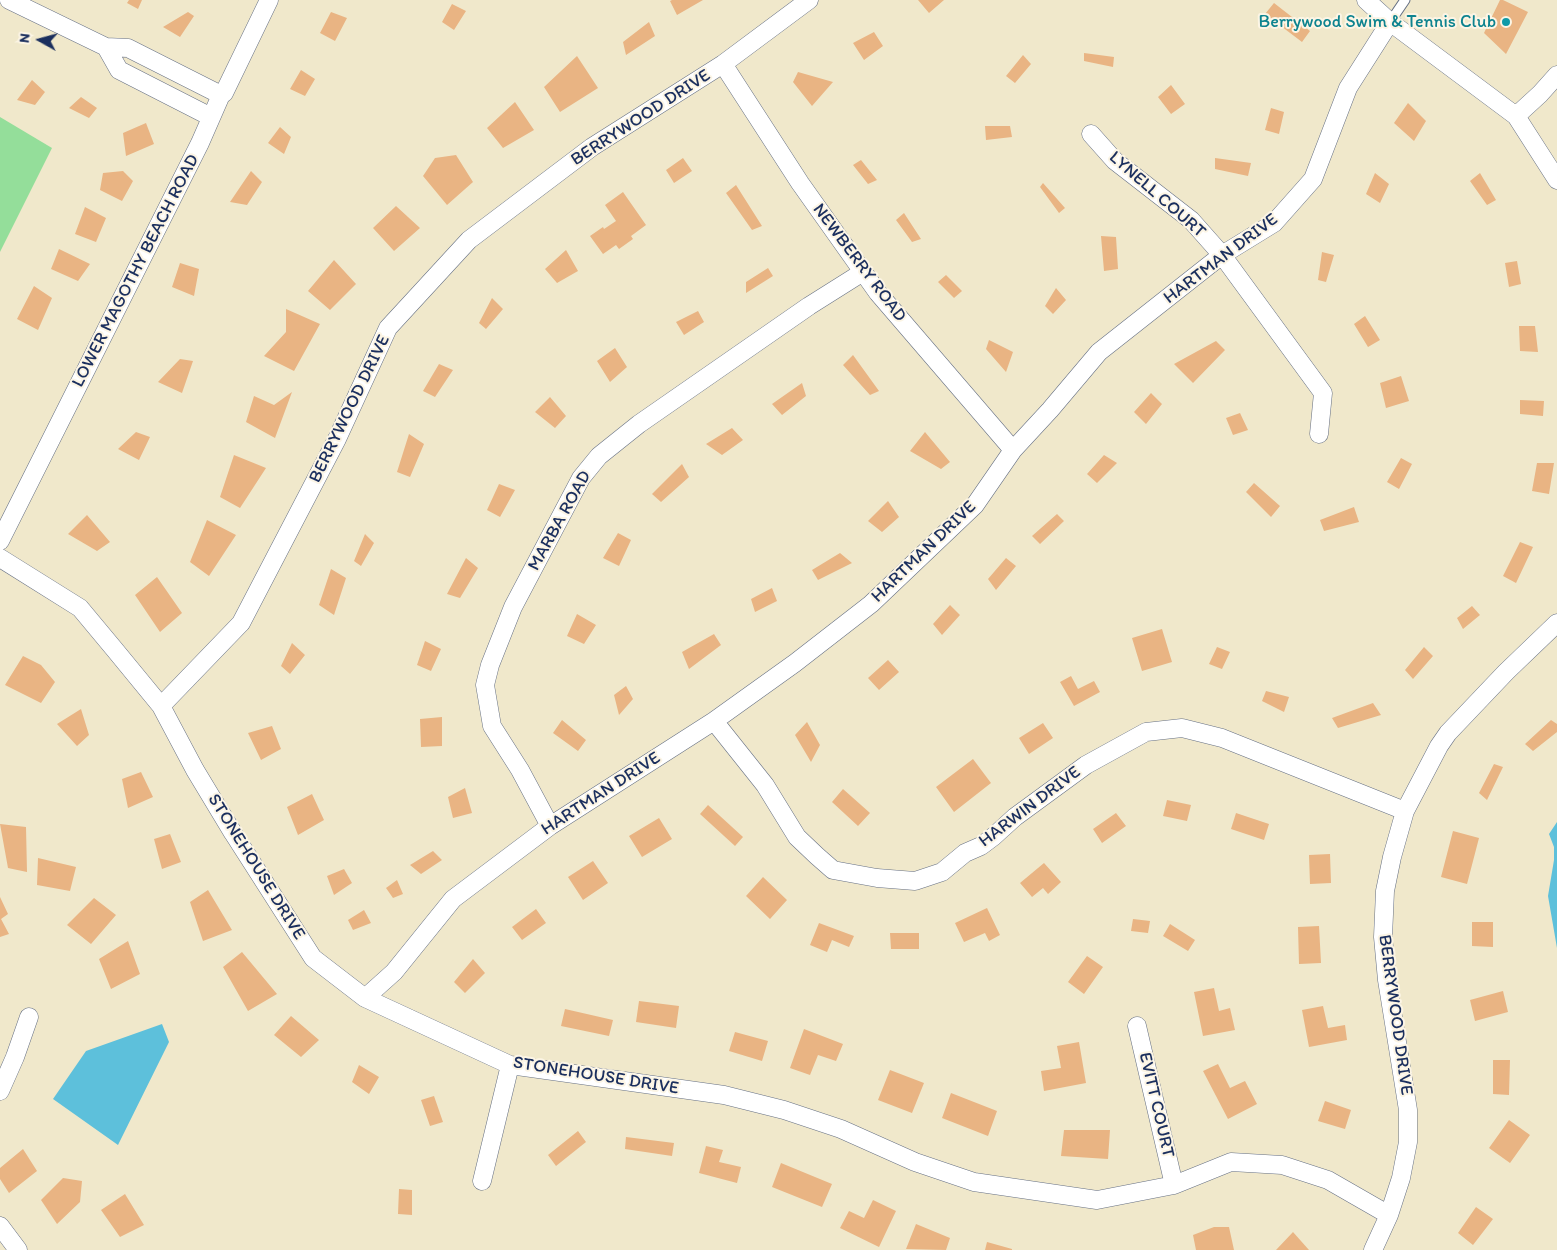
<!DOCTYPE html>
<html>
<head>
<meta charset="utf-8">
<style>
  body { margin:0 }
  #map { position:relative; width:1557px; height:1250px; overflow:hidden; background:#f0e8cb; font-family:Itim,sans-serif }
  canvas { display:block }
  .north { position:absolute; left:15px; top:15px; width:50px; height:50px; -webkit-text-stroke:4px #fcf5e5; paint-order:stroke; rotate:277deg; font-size:14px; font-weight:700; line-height:20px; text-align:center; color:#1b2f5e }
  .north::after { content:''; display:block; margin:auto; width:18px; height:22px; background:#1b2f5e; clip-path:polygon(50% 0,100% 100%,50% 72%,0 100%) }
</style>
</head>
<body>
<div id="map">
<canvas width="1557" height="1250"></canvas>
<div class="north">N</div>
</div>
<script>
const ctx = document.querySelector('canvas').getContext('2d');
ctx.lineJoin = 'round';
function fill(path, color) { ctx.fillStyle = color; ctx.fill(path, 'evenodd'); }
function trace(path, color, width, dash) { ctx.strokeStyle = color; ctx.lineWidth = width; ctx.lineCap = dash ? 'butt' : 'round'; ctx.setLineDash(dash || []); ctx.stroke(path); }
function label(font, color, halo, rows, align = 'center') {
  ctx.font = font + ' Itim,sans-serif'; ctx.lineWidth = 4; ctx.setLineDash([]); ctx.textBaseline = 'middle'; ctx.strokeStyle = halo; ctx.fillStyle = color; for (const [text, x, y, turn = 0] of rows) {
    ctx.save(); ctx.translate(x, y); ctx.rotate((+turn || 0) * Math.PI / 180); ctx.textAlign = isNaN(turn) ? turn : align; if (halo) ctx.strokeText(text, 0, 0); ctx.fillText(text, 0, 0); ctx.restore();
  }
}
const green = new Path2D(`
  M0 117 52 148 0 252Z`);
const water = new Path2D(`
  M1557 822V948L1548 896 1554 860V847L1549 834Z
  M162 1024 169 1042 118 1145 53 1099 86 1051Z`);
const building = new Path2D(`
  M129 0H142L138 9 127 3Z
  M672 0H703L677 15 670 1Z
  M918 0H944L929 13Z
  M1500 0H1503L1528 12 1506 54 1484 33Z
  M1274 3 1310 31 1302 42 1265 14Z
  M452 4 466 11 454 30 442 22Z
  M188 12 194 16 180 37 163 27Z
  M331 12 347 18 335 41 320 33Z
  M649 22 655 36 626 55 623 42Z
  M874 32 883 46 864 60 853 43Z
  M1084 53 1114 57 1113 67 1084 61Z
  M1023 55 1031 64 1015 83 1006 76Z
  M577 56 598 88 560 112 544 87Z
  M301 70 315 79 305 96 290 89Z
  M798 72 833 82 812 106 793 82Z
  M32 80 45 92 35 105 17 100Z
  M1171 85 1185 104 1171 114 1158 97Z
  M81 97 97 108 89 118 69 108Z
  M515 102 534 130 503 148 487 128Z
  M1408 103 1426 121 1414 141 1394 123Z
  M1271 108 1284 112 1279 134 1265 130Z
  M146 123 154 144 126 156 123 133Z
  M985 126H1010L1012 137 986 140Z
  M280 127 291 137 284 154 268 143Z
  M456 155 473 182 447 205 423 176 435 158Z
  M683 158 692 171 674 183 666 170Z
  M1215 158 1251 163 1248 176 1215 169Z
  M861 160 877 180 868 184 853 165Z
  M123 171 133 181 122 201 100 190 103 173Z
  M251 171 262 182 247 205 230 202Z
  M1375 173 1389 184 1380 203 1366 194Z
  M1480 173 1496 200 1487 205 1470 181Z
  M1043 183 1065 208 1059 213 1040 187Z
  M736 185 762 226 752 230 726 193Z
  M623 192 646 225 631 236 633 239 619 249 616 245 603 254 590 236 603 227 604 229 616 221 605 205Z
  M396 206 420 228 394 251 373 228Z
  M85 207 106 218 96 242 75 234Z
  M904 213 921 239 912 242 896 220Z
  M1101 236 1116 237 1118 269 1104 271Z
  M59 249 90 264 78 281 51 269Z
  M566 250 578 271 557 283 545 269Z
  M1322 252 1334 255 1326 282 1318 280Z
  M334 260 356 284 330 310 308 291Z
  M1517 261 1521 284 1509 287 1505 263Z
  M180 263 199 269 194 296 172 287Z
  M768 268 773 276 746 293V282Z
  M946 275 962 291 954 298 938 282Z
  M34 286 52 298 38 330 17 319Z
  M1056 288 1066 300 1053 314 1045 306Z
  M492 298 503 309 486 329 479 323Z
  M286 309 320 324 294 371 264 356 286 332Z
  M698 311 704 322 684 335 676 322Z
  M1365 316 1380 340 1368 347 1354 324Z
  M1519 326H1535L1538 352 1520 351Z
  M989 340 1013 352 1006 372 986 349Z
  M1216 341 1225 350 1193 383 1174 364Z
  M615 348 627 367 610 382 597 361Z
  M853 355 879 391 870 395 843 365Z
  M180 359 193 361 182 393 158 382Z
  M439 364 453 370 435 397 423 391Z
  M1401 376 1409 401 1386 408 1380 383Z
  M802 383 806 396 782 415 772 404Z
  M292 392 275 438 246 422 254 396 274 405Z
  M1151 393 1162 404 1146 424 1134 412Z
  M550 397 566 416 555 428 535 412Z
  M1520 400 1544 401 1543 416 1520 414Z
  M1240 413 1248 430 1233 435 1226 418Z
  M732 428 743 440 722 455 706 444Z
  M136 432 150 437 139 460 118 449Z
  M925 432 950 462 941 469 910 451Z
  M409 434 424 444 410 477 397 472Z
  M234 455 266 468 240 508 220 497Z
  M1104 455 1117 463 1097 483 1087 474Z
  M1401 458 1412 464 1399 489 1387 482Z
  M1537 463H1554L1549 494 1532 491Z
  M682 464 689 477 661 502 652 494Z
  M1254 483 1280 506 1271 517 1246 492Z
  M499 484 515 490 500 517 487 510Z
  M888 501 899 517 882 532 868 521Z
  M1354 507 1359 522 1324 531 1320 520Z
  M1057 514 1064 521 1040 544 1032 536Z
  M87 515 110 542 97 551 68 534Z
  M207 520 236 535 209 576 190 562Z
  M618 533 631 540 619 566 603 558Z
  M365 534 374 543 361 566 354 561Z
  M1520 542 1533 547 1516 583 1503 576Z
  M840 553 852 563 818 580 812 570Z
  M466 558 478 568 460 598 447 594Z
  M1006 558 1016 566 996 590 988 579Z
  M331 569 346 578 334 615 319 605Z
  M157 577 182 613 160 632 135 595Z
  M772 588 777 601 755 612 751 599Z
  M950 605 960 615 942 635 933 624Z
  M1472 606 1480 615 1463 629 1457 618Z
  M577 614 596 625 584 644 567 636Z
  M1162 629 1172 662 1142 671 1132 638Z
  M714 634 721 645 689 669 682 652Z
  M425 641 441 649 431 671 417 665Z
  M292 643 305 655 290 674 281 666Z
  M1217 647 1230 652 1222 669 1209 664Z
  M1424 647 1433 656 1413 679 1405 670Z
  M23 656 41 665 55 682 41 703 5 685Z
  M888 660 899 672 879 690 868 678Z
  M1071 676 1078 689 1094 681 1100 692 1074 706 1060 682Z
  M626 686 633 699 619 715 614 695Z
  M1266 691 1289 697 1284 712 1262 701Z
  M1373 703 1381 715 1338 728 1332 718Z
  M81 709 89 735 77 746 57 724Z
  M442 717V746L421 747 420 719Z
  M562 720 586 740 578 751 553 733Z
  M1551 720 1557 724V732L1533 751 1525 744Z
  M807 722 820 745 811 762 795 735Z
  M1043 723 1053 738 1029 754 1019 738Z
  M272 726 281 749 261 760 248 733Z
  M973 759 991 783 954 812 936 787Z
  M1494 764 1503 767 1487 800 1479 793Z
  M141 772 153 797 128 808 122 779Z
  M465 788 472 813 453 818 448 797Z
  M843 789 870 813 858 826 832 802Z
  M312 794 324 820 298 835 287 807Z
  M1167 800 1191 805 1187 821 1163 816Z
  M708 805 743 837 735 846 700 814Z
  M1116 813 1126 826 1102 843 1093 829Z
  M1236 813 1269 824 1264 840 1231 829Z
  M659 818 672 839 642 857 629 836Z
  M0 824 26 827 27 872 8 868Z
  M1453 831 1479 838 1467 884 1441 877Z
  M170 834 181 862 162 869 154 839Z
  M433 851 442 860 421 874 410 865Z
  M1330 854 1331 883 1310 884 1309 855Z
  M38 858 76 867 70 891 37 885Z
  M593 861 608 883 583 900 568 877Z
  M1044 863 1061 882 1048 894 1043 888 1032 897 1020 883Z
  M344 869 352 883 334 895 327 876Z
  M763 877 787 900 770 919 746 896Z
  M397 880 403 894 393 898 386 888Z
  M208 890 232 930 203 941 190 902Z
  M0 897 8 914 1 919 9 934 0 937Z
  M94 898 116 915 91 944 67 925Z
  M987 908 1000 935 989 941 985 933 964 942 955 923Z
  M536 909 546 923 522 940 512 927Z
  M364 910 371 923 353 930 348 920Z
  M1133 919 1150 921 1148 933 1131 931Z
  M1472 922H1493V947L1472 946Z
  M819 923 854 936 849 947 832 940 827 952 810 945Z
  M1170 924 1195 940 1188 951 1163 936Z
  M1319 926 1321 963 1299 964 1298 927Z
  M890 933H919V949H891Z
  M128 941 140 974 111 989 99 959Z
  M242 952 277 994 248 1011 223 967Z
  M1087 956 1103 967 1084 994 1068 982Z
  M473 959 485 973 465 993 454 982Z
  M1214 988 1219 1011 1230 1008 1235 1030 1203 1036 1194 992Z
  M1503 991 1508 1012 1475 1021 1470 1000Z
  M639 1001 679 1006 676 1028 636 1022Z
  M1323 1006 1328 1028 1345 1025 1347 1040 1309 1047 1302 1010Z
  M565 1009 613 1020 609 1036 561 1026Z
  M291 1016 319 1040 301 1057 274 1035Z
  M804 1029 843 1044 836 1061 818 1055 810 1075 790 1068Z
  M735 1032 768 1041 762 1061 729 1051Z
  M1079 1042 1086 1083 1044 1091 1041 1071 1061 1068 1057 1046Z
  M1493 1060H1510L1509 1095 1493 1094Z
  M1218 1064 1230 1088 1245 1081 1257 1104 1228 1119 1203 1071Z
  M359 1065 379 1077 369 1094 352 1082Z
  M890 1070 924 1083 912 1113 878 1100Z
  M951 1093 997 1111 988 1136 942 1118Z
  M434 1096 443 1122 430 1126 421 1100Z
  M1325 1101 1351 1110 1345 1129 1318 1121Z
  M1509 1120 1530 1135 1510 1163 1489 1148Z
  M1064 1130H1110L1108 1159 1061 1156Z
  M578 1131 586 1142 556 1166 548 1155Z
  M626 1137 674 1143 672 1156 625 1149Z
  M706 1146 723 1150 719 1162 741 1167 737 1183 699 1173Z
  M23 1149 37 1171 9 1193 0 1179V1168Z
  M781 1163 832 1184 822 1207 772 1187Z
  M63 1178 82 1181 80 1202 57 1224 41 1200Z
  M399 1189 412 1190V1215L398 1214Z
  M125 1194 144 1225 120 1237 101 1210Z
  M873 1200 896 1211 879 1247 840 1228 849 1211 864 1218Z
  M1476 1207 1493 1219 1473 1245 1458 1233Z
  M916 1224 950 1238 946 1250 906 1249Z
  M1214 1227H1229L1234 1250H1196L1193 1235Z
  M1293 1232 1309 1250H1276Z
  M987 1242 1012 1249V1250H985Z`);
const service = new Path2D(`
  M1390 22 1405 0`);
const minor = new Path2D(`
  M9 0 106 47 128 48 221 95
  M1366 0 1390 22 1516 116 1557 180
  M106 47 119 70 211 117
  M723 64 800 183 878 293 1013 450
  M1516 116 1540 94 1557 75
  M1091 134 1115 161 1191 220 1222 255 1323 393 1319 434
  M0 541 200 143 221 95 224 93 269 0
  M0 558 80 608 115 650 161 706 195 770 233 833 313 958 365 998 510 1065 724 1095 784 1110 841 1129 915 1162 974 1182 1097 1200 1174 1185 1231 1162 1282 1165 1328 1180 1389 1215
  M161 706 241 623 337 439 388 328 469 240 592 147 723 64 809 0
  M714 721 765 785 797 837 817 856 833 870 877 878 915 881 942 872 965 853 981 846 993 837 1015 817 1086 765 1146 732 1182 728 1222 738 1405 811
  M550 826 520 770 492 726 485 685 490 665 513 607 581 478 599 456 639 424 809 306 863 272
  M365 998 394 972 453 899 550 826 714 721 795 663 871 604 975 505 1013 450 1050 410 1099 352 1222 255 1274 223 1313 179 1348 88 1390 22
  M1137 1026 1174 1185
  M0 1091 15 1057 29 1017
  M482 1181 510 1065
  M0 1226 18 1250
  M1373 1250 1389 1215 1401 1178 1408 1142V1110L1387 980 1383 937 1385 891 1392 857 1405 811 1439 746 1448 733 1506 672 1557 623`);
const markers = [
  [1506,22,5,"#0f9aa8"]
];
const cultureNames = [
  ["Berrywood Swim & Tennis Club",1496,22]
];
const streetNames = [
  ["BERRYWOOD DRIVE",641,118,-33],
  ["LYNELL COURT",1157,195,41],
  ["HARTMAN DRIVE",1221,259,-37],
  ["NEWBERRY ROAD",859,263,53],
  ["LOWER MAGOTHY BEACH ROAD",136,271,-63],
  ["BERRYWOOD DRIVE",350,409,-64],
  ["MARBA ROAD",560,521,-61],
  ["HARTMAN DRIVE",924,552,-44],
  ["HARTMAN DRIVE",601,794,-33],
  ["HARWIN DRIVE",1030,807,-37],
  ["STONEHOUSE DRIVE",256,867,58],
  ["BERRYWOOD DRIVE",1395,1015,82],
  ["STONEHOUSE DRIVE",596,1076,9],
  ["EVITT COURT",1156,1105,77]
];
fill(green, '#94de9a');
fill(water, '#5dc0db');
fill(building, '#e9b483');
trace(service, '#667084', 11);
trace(minor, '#667084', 19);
trace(service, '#fff', 9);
trace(minor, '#fff', 18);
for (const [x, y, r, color] of markers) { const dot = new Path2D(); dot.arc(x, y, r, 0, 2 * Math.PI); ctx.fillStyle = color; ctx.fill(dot); trace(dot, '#fcf5e5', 2); }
label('18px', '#0d838f', '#fcf5e5', cultureNames, 'right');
label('18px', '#1b2f5e', '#fcf5e5', streetNames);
</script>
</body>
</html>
